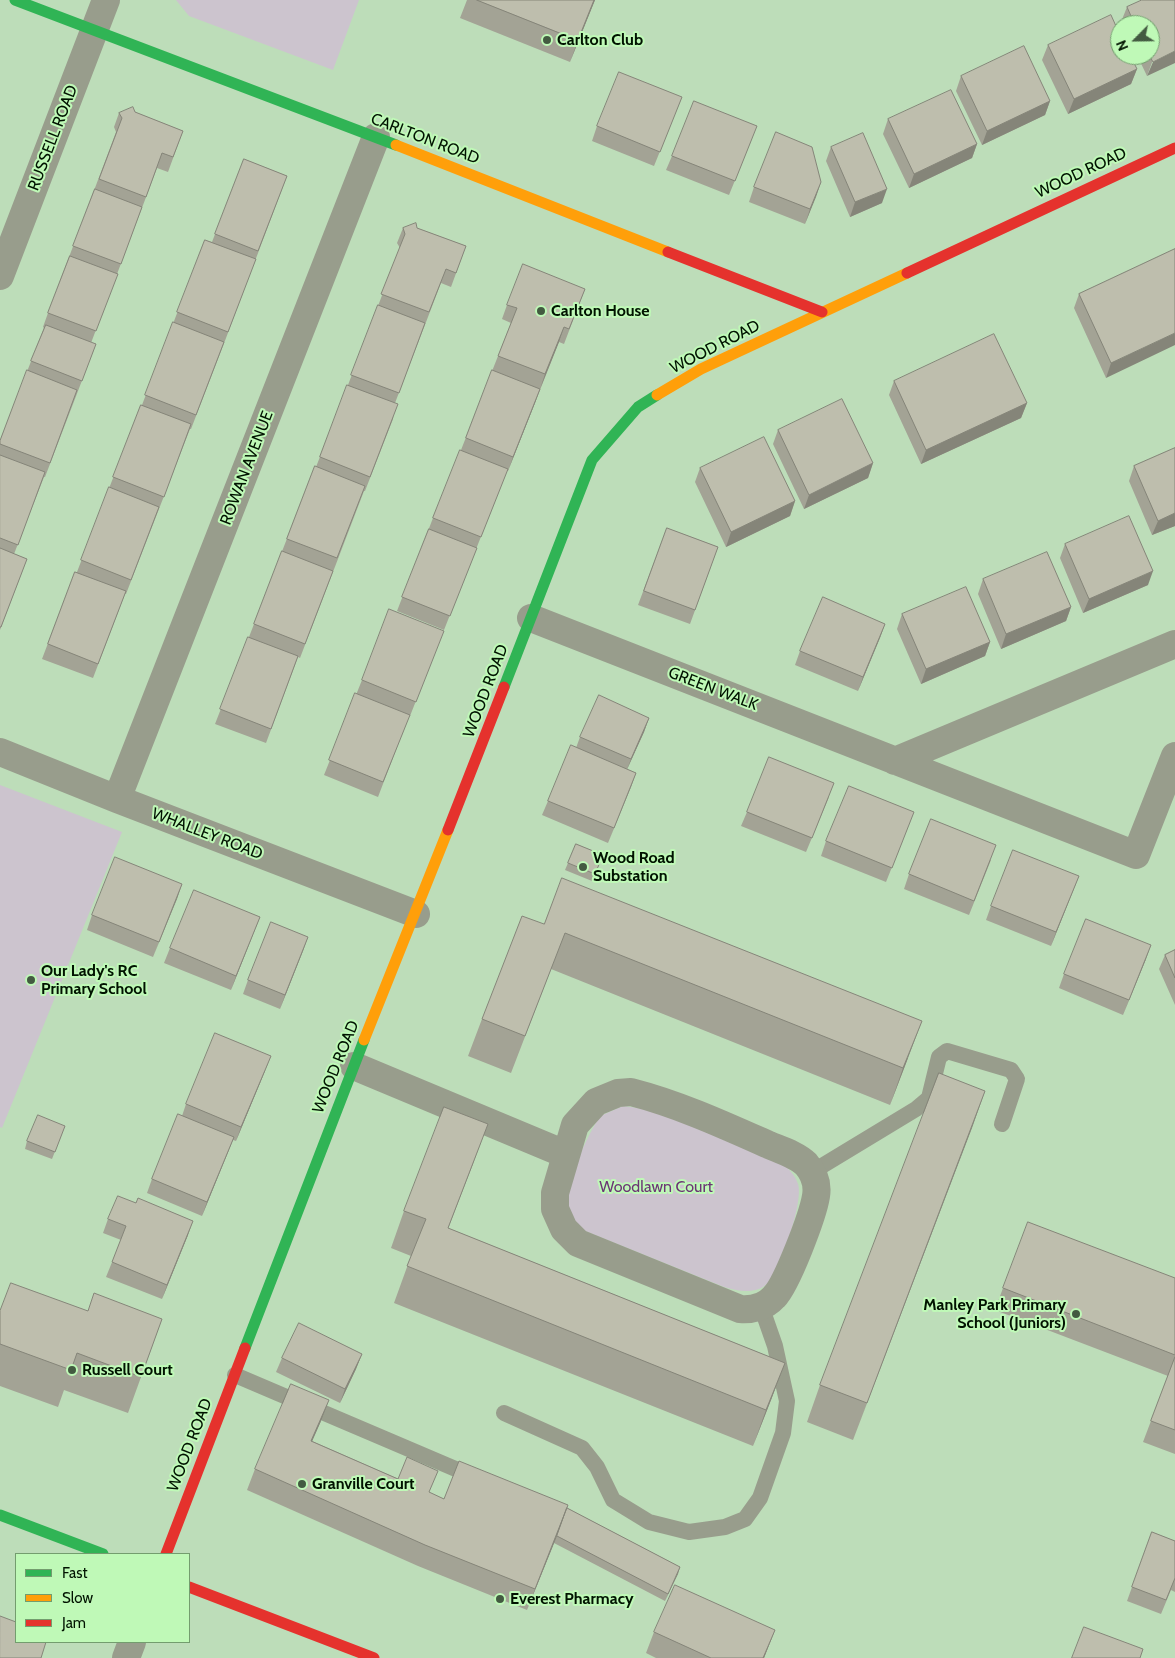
<!DOCTYPE html>
<html>
<head>
<meta charset="utf-8">
<style>
  body { margin:0 }
  #map { position:relative; width:1175px; height:1658px; overflow:hidden; background:#bdddb9; font-family:Cabin,sans-serif }
  canvas { display:block }
  .legend { position:absolute; left:15px; top:1553px; width:175px; height:90px; box-sizing:border-box; background:#bff9b7; border:1px solid #739d6e; margin:0; padding:6px 9px; list-style:none; font-size:15px; color:#011300 }
  .legend li { display:flex; align-items:center; gap:10px; height:25px }
  .legend b { width:25px; border:1px solid #739d6e }
  .north { position:absolute; left:1110px; top:15px; width:50px; height:50px; box-sizing:border-box; background:#bff9b7; border:1px solid #739d6e; border-radius:50%; rotate:247deg; font-size:14px; font-weight:700; line-height:20px; text-align:center; color:#011300 }
  .north::after { content:''; display:block; margin:auto; width:18px; height:22px; background:#435a41; clip-path:polygon(50% 0,100% 100%,50% 72%,0 100%) }
</style>
</head>
<body>
<div id="map">
<canvas width="1175" height="1658"></canvas>
<ul class="legend">
<li><b style="height:6px;background:#30b455"></b>Fast</li>
<li><b style="height:6px;background:#ff9f0a"></b>Slow</li>
<li><b style="height:6px;background:#e5322d"></b>Jam</li>
</ul>
<div class="north">N</div>
</div>
<script>
const ctx = document.querySelector('canvas').getContext('2d');
ctx.lineJoin = 'round';
function fill(path, color) { ctx.fillStyle = color; ctx.fill(path, 'evenodd'); }
function trace(path, color, width, dash) { ctx.strokeStyle = color; ctx.lineWidth = width; ctx.lineCap = dash ? 'butt' : 'round'; ctx.setLineDash(dash || []); ctx.stroke(path); }
function label(font, color, halo, rows, align = 'center') {
  ctx.font = font + ' Cabin,sans-serif'; ctx.lineWidth = 4; ctx.setLineDash([]); ctx.textBaseline = 'middle'; ctx.strokeStyle = halo; ctx.fillStyle = color; for (const [text, x, y, turn = 0] of rows) {
    ctx.save(); ctx.translate(x, y); ctx.rotate((+turn || 0) * Math.PI / 180); ctx.textAlign = isNaN(turn) ? turn : align; if (halo) ctx.strokeText(text, 0, 0); ctx.fillText(text, 0, 0); ctx.restore();
  }
}
const green = new Path2D(`
  M176 0H359L333 70 189 16Z
  M0 785 122 832 2 1128 0 1127Z
  M623 1106C674 1111 734 1143 782 1163 789 1169 795 1175 798 1184 804 1201 780 1271 768 1283 756 1295 738 1291 724 1287L580 1229C576 1224 569 1216 568 1209 565 1183 586 1138 600 1116Z`);
const lane = new Path2D(`
  M812 1172 916 1109 929 1098 939 1057 947 1051 1011 1070 1017 1079 1002 1124
  M235 1375 458 1470
  M504 1413 582 1448 597 1467 613 1500 649 1522 689 1532 725 1527 745 1519 760 1498 783 1433 787 1401 775 1346 761 1306`);
const street = new Path2D(`
  M0 276 106 0
  M531 618 1136 855 1175 756
  M0 752 117 799 416 914
  M895 761 1175 644
  M117 799 376 137
  M354 1066 565 1154
  M631 1092C678 1104 724 1125 769 1145 781 1150 797 1155 806 1164 814 1173 818 1184 816 1196 813 1215 787 1284 774 1297 765 1307 752 1310 740 1309L578 1243 564 1229 555 1209V1193L575 1125 596 1102 618 1093Z
  M126 1658 132 1642`);
const fast = new Path2D(`
  M15 0 396 145
  M504 687 592 460 638 407 657 395
  M245 1348 364 1040
  M0 1515 103 1554`);
const slow = new Path2D(`
  M396 145 668 252
  M657 395 701 369 907 273
  M364 1040 448 830`);
const jam = new Path2D(`
  M668 252 822 312
  M907 273 1175 148
  M448 830 504 687
  M166 1554 245 1348
  M189 1587 374 1658`);
const wall = new Path2D(`
  M467 0H595L570 62 460 18Z
  M1175 0 1147 76 1137 55H1150V25H1123L1121 22 1127 7Z
  M1048 45 1137 69 1131 84 1068 114 1042 60Z
  M961 76 1050 101 1045 115 982 145 956 91Z
  M682 97 654 166 592 141 597 126Z
  M135 112 183 131 168 172 157 168 91 343 96 344 45 477H44L14 554 27 559 0 630V441L44 328 43 327 48 313 116 132 114 127 119 113Z
  M888 119 977 144 972 158 909 188 883 134Z
  M751 141 729 195 666 170 672 156Z
  M831 147 882 203 850 217 826 161Z
  M244 159 287 176 223 346 191 429H190L126 594H125L93 678 42 659 75 572H77L141 405H142L205 240 212 242Z
  M821 182 805 224 749 202 754 187Z
  M403 228H417L466 246 451 287 441 283 395 403 393 419 365 491H364L300 658 298 657 266 743 215 724 249 637 315 466 316 467 348 385 400 248 397 243Z
  M1175 249 1106 378 1074 308 1079 294Z
  M585 289 564 344 559 342 508 471H507L444 630 397 611 433 518 461 450 511 323 502 319 507 305Z
  M894 381 1027 403 1021 418 921 464 889 395Z
  M778 430 873 463 868 478 804 509 773 444Z
  M1175 448V526L1152 535 1129 481 1134 466Z
  M700 468 795 501 790 516 726 547 695 482Z
  M667 528 718 547 690 624 638 605Z
  M1065 544 1148 585 1083 613 1060 558Z
  M983 579 1071 607 1066 621 1001 649 978 594Z
  M902 614 990 642 985 656 921 684 897 629Z
  M885 624 858 691 795 665 800 651Z
  M438 645 410 716H409L378 797 324 775 362 680Z
  M649 718 644 732 627 769 636 773 608 843 542 815 548 801 576 748 580 737Z
  M829 797 806 852 741 826 747 812Z
  M908 827 886 882 821 856 826 841Z
  M576 844 603 855 592 881 565 870Z
  M991 860 969 915 904 889 909 874Z
  M1079 876 1051 946 986 920 991 906Z
  M182 884 153 957 87 930 92 915Z
  M260 917 231 990 164 963 170 948Z
  M544 924 908 1058 890 1105 551 969 511 1073 468 1056 482 1019Z
  M308 937 280 1009 243 994 248 980Z
  M1175 950V1005L1159 969 1165 955Z
  M1146 959 1123 1015 1059 988 1064 974Z
  M265 1071 236 1141 233 1140 202 1216 147 1193 152 1179 182 1116 186 1104Z
  M985 1091 853 1440 807 1422 820 1385Z
  M65 1126 52 1159 25 1149 27 1141Z
  M474 1161 448 1228 785 1363 771 1400 753 1446 394 1303 411 1256 391 1248 404 1211Z
  M108 1219 188 1235 162 1299 106 1277 121 1240 103 1233Z
  M1175 1278V1454L1143 1442 1168 1376 995 1310 1003 1288Z
  M0 1311H88L162 1319 128 1413 64 1390 58 1407 0 1386Z
  M362 1354 356 1369 340 1403 276 1372 282 1358Z
  M321 1421 312 1441 444 1499 567 1508 680 1567 665 1601 554 1543 527 1610 418 1566 247 1490 255 1469Z
  M1152 1532 1175 1541V1592L1171 1590 1161 1614 1127 1601Z
  M775 1630 764 1658H656L646 1653 654 1632Z`);
const shadedWall = new Path2D(`
  M594 0H595L570 62 578 40Z
  M1175 51V63L1147 76 1153 62Z
  M1137 69 1131 84 1068 114 1074 99Z
  M1050 101 1045 115 982 145 987 131Z
  M977 144 972 158 909 188 914 174Z
  M821 182 816 197 805 224 810 209Z
  M887 189 882 203 850 217 855 202Z
  M564 327 559 342 540 389 545 374Z
  M1175 333V345L1106 378 1111 363Z
  M540 389 535 403 508 471 513 457Z
  M1027 403 1021 418 921 464 926 450Z
  M873 463 868 478 804 509 809 495Z
  M795 501 790 516 726 547 731 532Z
  M1175 513V526L1152 535 1158 521Z
  M1153 571 1148 585 1083 613 1089 599Z
  M1071 607 1066 621 1001 649 1006 634Z
  M885 624 880 638 858 691 863 677Z
  M990 642 985 656 921 684 926 669Z
  M649 718 644 732 625 774 631 759Z
  M636 773 631 787 608 843Z
  M1079 876 1051 946 1056 932Z
  M182 884 177 899 153 957 159 942Z
  M260 917 254 932 231 990 236 976Z
  M308 937 303 951 280 1009 285 995Z
  M1151 945 1146 959 1123 1015Z
  M922 1021 908 1058 890 1105 903 1068Z
  M271 1056 265 1071 236 1141 241 1127Z
  M985 1091 972 1128 853 1440 867 1403Z
  M488 1124 474 1161 434 1265 448 1228Z
  M234 1137 228 1152 202 1216 207 1202Z
  M193 1221 188 1235 162 1299 167 1285Z
  M362 1354 356 1369 340 1403 345 1389Z
  M785 1363 771 1400 753 1446 766 1410Z
  M329 1400 321 1421 303 1462 311 1441Z
  M568 1505 557 1536 527 1610 535 1589Z
  M680 1567 678 1574 665 1601 668 1594Z
  M775 1630 764 1658H763Z`);
const building = new Path2D(`
  M477 0H594L578 40Z
  M1142 0H1175V51L1153 62 1149 55 1150 25H1135L1127 7Z
  M1111 15 1120 35V55H1130L1137 69 1074 99 1048 45Z
  M1024 46 1050 101 987 131 961 76Z
  M619 72 682 97 660 152 597 126Z
  M951 90 977 144 914 174 888 119Z
  M694 101 757 126 735 181 672 156Z
  M133 107 135 112 183 131 173 157 162 153 146 197 99 179 122 118 119 113Z
  M776 132 812 147 821 182 810 209 754 187Z
  M863 133 887 189 855 202 831 147Z
  M244 159 287 176 258 251 215 234Z
  M95 189 142 207 121 264 73 246Z
  M416 223 417 228 466 246 456 273 446 269 429 312 381 294 405 234 403 228Z
  M205 240 256 259 228 332 177 312Z
  M1175 249V333L1111 363 1079 294Z
  M70 256 118 274 96 331 48 313Z
  M523 264 585 289 569 329 564 327 545 374 498 356 517 308 507 305Z
  M378 305 425 323 399 393 351 375Z
  M173 322 224 342 196 415 145 395Z
  M46 325 96 344 82 381 31 361Z
  M994 334 1027 403 926 450 894 381Z
  M27 370 77 390 50 463 0 444V441Z
  M492 370 540 389 513 457 466 438Z
  M347 385 398 404 370 477 320 457Z
  M842 399 873 463 809 495 778 430Z
  M141 405 191 424 164 497 113 477Z
  M764 437 795 501 731 532 700 468Z
  M1175 448V513L1158 521 1134 466Z
  M460 450 508 469 481 537 433 518Z
  M0 455 45 472 18 545 0 538Z
  M315 466 365 486 337 558 287 539Z
  M109 487 159 507 131 580 81 560Z
  M1129 516 1153 571 1089 599 1065 544Z
  M667 528 718 547 695 610 644 591Z
  M429 529 477 548 450 616 402 597Z
  M0 548 27 559 1 627H0Z
  M282 551 333 571 305 644 254 624Z
  M1047 552 1071 607 1006 634 983 579Z
  M75 572 126 591 98 664 48 644Z
  M966 587 990 642 926 669 902 614Z
  M823 597 885 624 863 677 800 651Z
  M389 609 444 631 416 702 362 680Z
  M248 637 298 656 271 729 220 709Z
  M355 693 410 715 383 782 329 760Z
  M599 695 649 718 631 759 580 737Z
  M571 745 636 773 614 828 548 801Z
  M769 757 834 783 812 838 747 812Z
  M849 786 914 812 892 868 826 841Z
  M931 819 996 845 974 901 909 874Z
  M576 844 603 855 595 874 568 863Z
  M1013 850 1079 876 1056 932 991 906Z
  M115 857 182 884 159 942 92 915Z
  M562 878 922 1021 903 1068 565 933 525 1036 482 1019 522 916 544 924Z
  M194 890 260 917 236 976 170 948Z
  M1086 919 1151 945 1129 1000 1064 974Z
  M271 922 308 937 285 995 248 980Z
  M1175 950V978L1165 955Z
  M215 1033 271 1056 241 1127 186 1104Z
  M939 1073 985 1091 867 1403 820 1385Z
  M444 1107 488 1124 448 1228 785 1363 766 1410 407 1266 426 1219 404 1211Z
  M178 1114 234 1137 207 1202 152 1179Z
  M38 1115 65 1126 55 1152 27 1141Z
  M118 1196 136 1203 138 1198 193 1221 167 1285 112 1262 126 1226 108 1219Z
  M1028 1222 1175 1278V1355L1003 1288Z
  M11 1283 88 1311 94 1293 162 1319 141 1377 77 1353 71 1370 0 1344V1311Z
  M299 1323 362 1354 345 1389 282 1358Z
  M1175 1357V1430L1151 1421Z
  M291 1384 329 1400 311 1441 398 1479 407 1457 438 1471 429 1492 444 1499 459 1461 568 1505 535 1589 425 1545 255 1469Z
  M567 1508 680 1567 668 1594 557 1536Z
  M1152 1532 1175 1541V1578L1166 1600 1132 1587Z
  M675 1585 775 1630 763 1658H711L654 1632Z
  M0 1616 16 1622V1642H46L41 1658H0Z
  M1084 1627 1143 1649 1140 1658H1072Z`);
const markers = [
  [547,40,5,"#435a41"],
  [541,311,5,"#435a41"],
  [583,867,5,"#435a41"],
  [31,980,5,"#435a41"],
  [1076,1314,5,"#435a41"],
  [72,1370,5,"#435a41"],
  [302,1484,5,"#435a41"],
  [500,1599,5,"#435a41"]
];
const poiNames = [
  ["Carlton Club",557,40],
  ["Carlton House",551,311],
  ["Wood Road",593,858],
  ["Substation",593,876],
  ["Our Lady's RC",41,971],
  ["Primary School",41,989],
  ["Manley Park Primary",1066,1305,"right"],
  ["School (Juniors)",1066,1323,"right"],
  ["Russell Court",82,1370],
  ["Granville Court",312,1484],
  ["Everest Pharmacy",510,1599]
];
const streetNames = [
  ["RUSSELL ROAD",53,138,-69],
  ["CARLTON ROAD",425,139,21],
  ["WOOD ROAD",1081,173,-25],
  ["WOOD ROAD",715,347,-27],
  ["ROWAN AVENUE",247,468,-69],
  ["GREEN WALK",713,689,21],
  ["WOOD ROAD",486,691,-69],
  ["WHALLEY ROAD",207,834,21],
  ["WOOD ROAD",336,1067,-68],
  ["WOOD ROAD",190,1445,-69]
];
const parkNames = [
  ["Woodlawn Court",656,1187]
];
fill(green, '#ccc4ce');
trace(lane, '#989d8c', 16);
trace(street, '#989d8c', 28);
trace(fast, '#30b455', 11);
trace(slow, '#ff9f0a', 11);
trace(jam, '#e5322d', 11);
fill(wall, '#a3a395');
fill(shadedWall, '#858579');
fill(building, '#bebead');
trace(building, '#858579', 1);
for (const [x, y, r, color] of markers) { const dot = new Path2D(); dot.arc(x, y, r, 0, 2 * Math.PI); ctx.fillStyle = color; ctx.fill(dot); trace(dot, '#bff9b7', 2); }
label('bold 16px', '#011300', '#bff9b7', poiNames, 'left');
label('16px', '#011300', '#bff9b7', streetNames);
label('16px', '#6c3575', '#bff9b7', parkNames);
</script>
</body>
</html>
